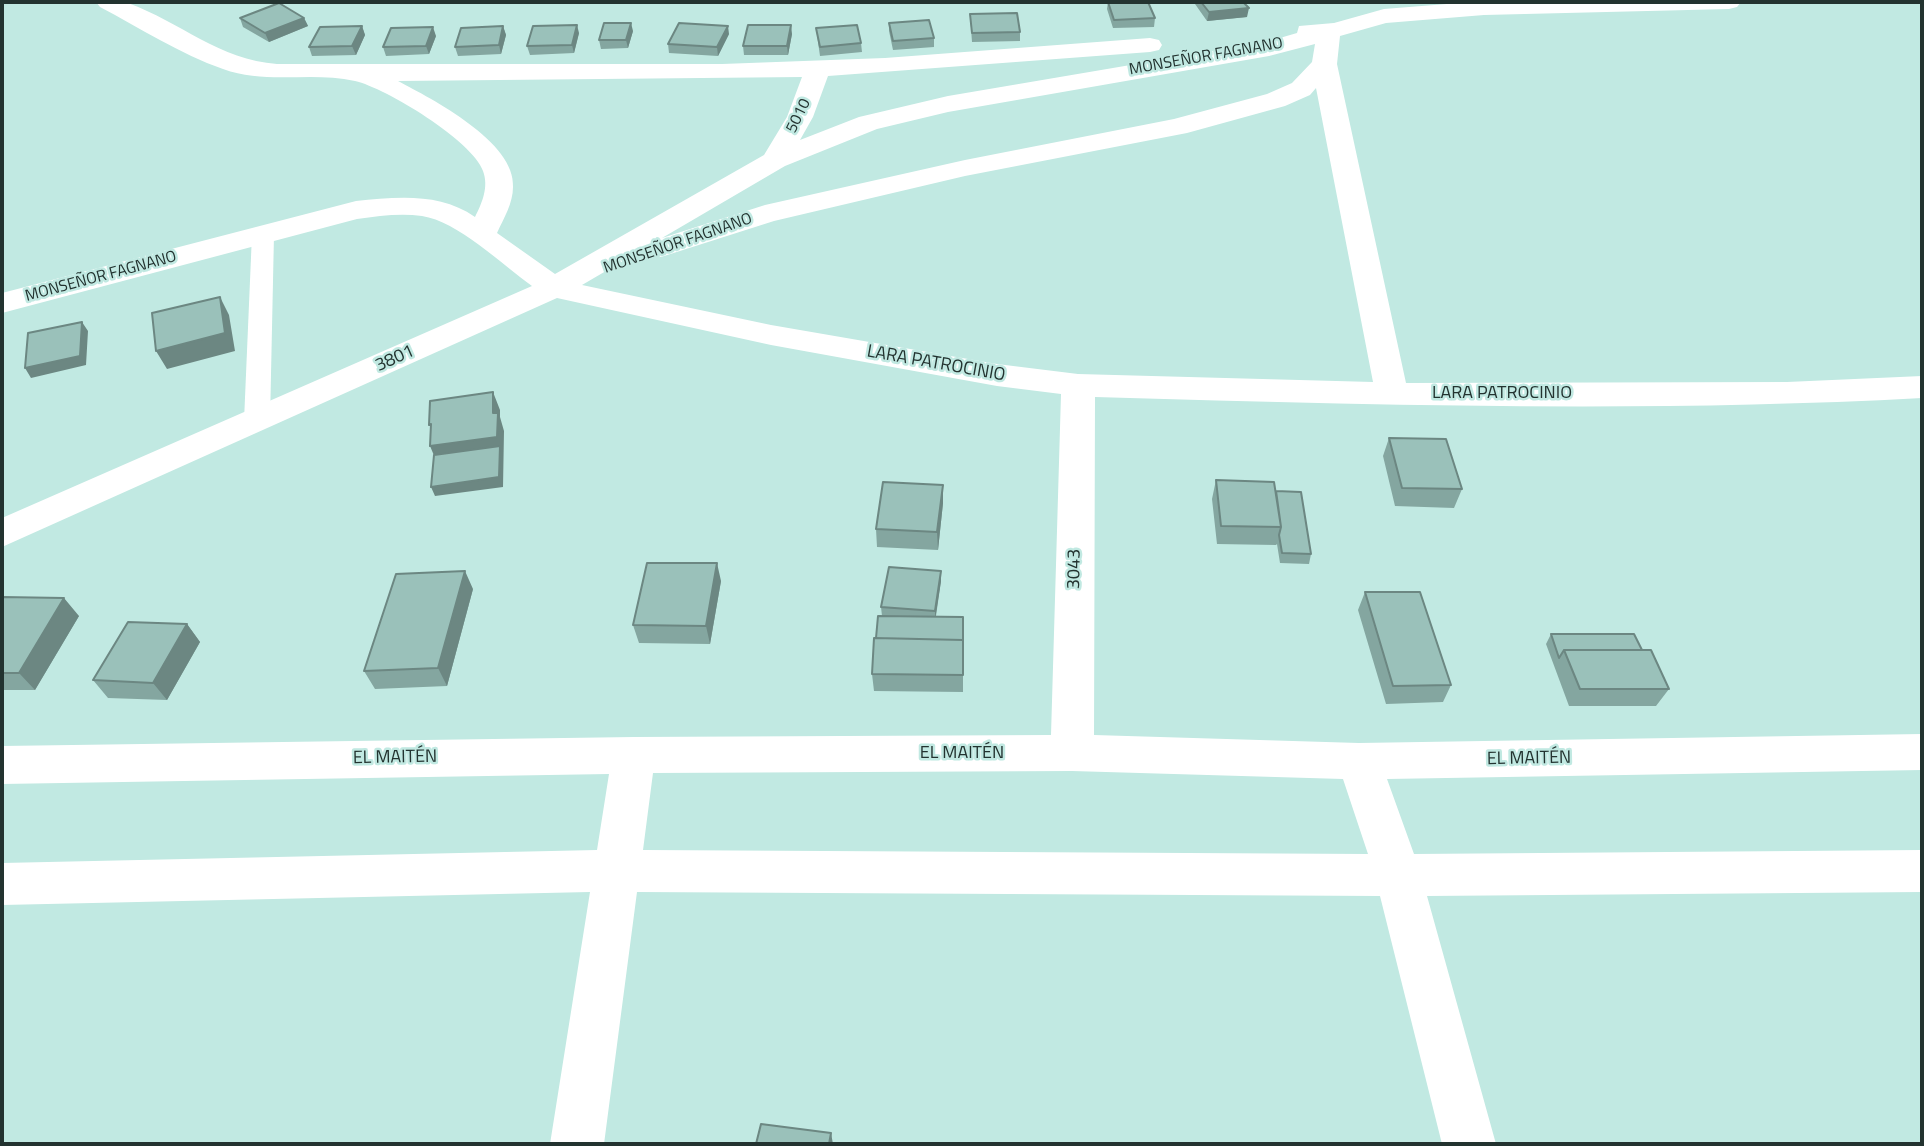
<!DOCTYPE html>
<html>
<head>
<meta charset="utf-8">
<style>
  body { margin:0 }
  #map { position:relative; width:1924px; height:1146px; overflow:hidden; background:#c1e9e2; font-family:"Titillium Web",sans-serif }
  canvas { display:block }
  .frame { position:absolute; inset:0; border:4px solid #233330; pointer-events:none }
</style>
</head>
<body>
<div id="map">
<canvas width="1924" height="1146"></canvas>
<div class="frame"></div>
</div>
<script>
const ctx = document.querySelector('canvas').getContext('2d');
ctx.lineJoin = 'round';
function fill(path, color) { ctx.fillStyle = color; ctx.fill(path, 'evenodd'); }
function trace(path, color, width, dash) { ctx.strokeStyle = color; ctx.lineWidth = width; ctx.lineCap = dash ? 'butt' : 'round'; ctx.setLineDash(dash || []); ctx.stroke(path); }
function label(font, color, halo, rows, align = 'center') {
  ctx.font = font + ' "Titillium Web",sans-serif'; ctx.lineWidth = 5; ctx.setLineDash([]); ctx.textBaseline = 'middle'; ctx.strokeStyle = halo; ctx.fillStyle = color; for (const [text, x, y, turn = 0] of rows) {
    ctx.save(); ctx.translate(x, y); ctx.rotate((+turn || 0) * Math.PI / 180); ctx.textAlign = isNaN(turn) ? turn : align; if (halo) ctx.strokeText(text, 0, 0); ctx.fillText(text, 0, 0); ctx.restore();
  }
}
const service = new Path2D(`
  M263 228 274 234 270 421 266 427 257 430 248 427 244 421 252 234Z`);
const minor = new Path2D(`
  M96 2C106 2 119 0 128 3 180 22 220 60 277 64H722L885 58 1150 38 1159 40 1162 45 1159 50 1150 52 828 76 813 117 800 140 859 117 948 96 1266 42 1297 33 1299 26 1334 23 1384 9 1472 2H1741L1737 7 1729 9 1484 15 1386 23 1340 36 1337 64 1406 383 1787 382 1922 376V398C1647 413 1370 405 1095 397L1094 735 1359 743 1922 734V770L1387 779 1414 854 1922 850V892L1427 896 1496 1144H1442L1380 896 637 892 604 1144H550L590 892 2 905V863L597 850 609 774 2 784V746L634 737 1051 735 1061 394 997 386 771 345 557 298 2 547V518L532 286C503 265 457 221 422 216 400 213 379 216 357 219L2 313V293L356 201C396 197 440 192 475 217 482 203 489 187 483 171 473 141 386 88 355 81 311 71 267 85 223 69 180 54 140 28 100 7ZM1315 44 1312 62 1292 83 1267 94 1174 119 965 160 765 205 662 238 785 166 877 129 948 112 1269 56ZM802 77 787 117 764 155 555 274 497 233C504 218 513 203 513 187 516 142 432 99 398 81ZM1316 88 1373 382 1078 374 997 364 771 325 582 285 647 247 650 254 661 257 774 221 965 176 1187 133 1285 106 1310 95ZM1072 771 1343 779 1368 854 643 850 653 773Z`);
const wall = new Path2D(`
  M1108 2 1155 18 1154 27 1113 28 1107 9Z
  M1195 2H1243L1247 17 1207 21 1195 4Z
  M970 14 1020 32V41L972 42Z
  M240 18H304L308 26 269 42 243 27Z
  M889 23 934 38V47L893 50 889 31Z
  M362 26 365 35 356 55 312 56 309 47Z
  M503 26 506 35 501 54 458 56 455 47Z
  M816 28 861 43 862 52 820 56Z
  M633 31 628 48 601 49 599 40Z
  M579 33 574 53 530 55 527 46Z
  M729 34 718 56 669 53 668 44Z
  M792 34 788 55H744L743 46Z
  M436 36 429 54 386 56 383 47Z
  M1389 438 1462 489 1454 508 1395 506 1383 456Z
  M1216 480 1276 491 1311 554 1309 564 1280 563 1277 544 1276 545 1217 544 1212 499Z
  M943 485V503L938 550 877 547 876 529Z
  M941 571V581L936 616 963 617V692L874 691 872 674 876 638 882 616 881 607Z
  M721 581 710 644 639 643 633 625Z
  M473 589 447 686 375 689 364 671Z
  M1365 592 1451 685 1443 702 1386 704 1358 610Z
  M2 597 79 616 35 690H2Z
  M187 624 200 642 167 700 108 698 93 680Z
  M1551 634 1642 650 1669 689 1656 706H1569L1546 644Z`);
const shadedWall = new Path2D(`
  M1249 8 1247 17 1207 21 1209 12Z
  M304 18 308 26 269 42 265 33Z
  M631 23 633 31 628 48 626 40Z
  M577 25 579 33 574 53 572 45Z
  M791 25 792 34 788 55 787 46Z
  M362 26 365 35 356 55 352 46Z
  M503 26 506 35 501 54 499 45Z
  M728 26 729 34 718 56 717 47Z
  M433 27 436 36 429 54 426 46Z
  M220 297 229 315 235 351 167 369 156 351Z
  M82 322 88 331 86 365 31 378 25 368Z
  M493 392 500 410V417L504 431 503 487 435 496 431 487 438 465 430 446 493 413Z
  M943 485V503L938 550 937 532Z
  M717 563 721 581 710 644 706 626Z
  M465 571 473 589 447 686 438 668Z
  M941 571V581L935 620V611Z
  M64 598 79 616 35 690 19 673Z
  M187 624 200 642 167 700 153 683Z
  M831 1133 833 1144H829Z`);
const building = new Path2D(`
  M1108 2H1148L1155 18 1114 20Z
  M1201 2H1243L1249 8 1209 12Z
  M279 3 304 18 265 33 240 18Z
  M1017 13 1020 32 972 33 970 14Z
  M929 20 934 38 893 41 889 23Z
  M604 23H631L626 40H599Z
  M679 23 728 26 717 47 668 44Z
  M577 25 572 45 527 46 533 26Z
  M748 25H791L787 46H743Z
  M857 25 861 43 820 47 816 28Z
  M362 26 352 46 309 47 320 27Z
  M503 26 499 45 455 47 461 28Z
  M433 27 426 46 383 47 391 28Z
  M220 297 225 333 156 351 152 313Z
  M82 322 80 356 25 368 28 333Z
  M493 392V413H498L497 437 430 446 431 424 429 425 430 401Z
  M1389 438 1446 439 1462 489 1402 488Z
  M500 446 499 477 431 487 434 455Z
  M1216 480 1274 482 1281 527 1221 526Z
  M883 482 943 485 937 532 876 529Z
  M1276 491 1301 492 1311 554 1282 553 1279 535 1281 527Z
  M647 563H717L706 626 633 625Z
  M889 567 941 571 935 611 881 607Z
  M465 571 438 668 364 671 396 574Z
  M1365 592H1420L1451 685 1393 686Z
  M2 597 64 598 19 673H2Z
  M878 616 963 617V648V640L876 638Z
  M128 622 187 624 153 683 93 680Z
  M1551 634H1634L1642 650H1564L1559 658Z
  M874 638 963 640V675L872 674Z
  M1564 650H1651L1669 689H1580Z
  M761 1124 831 1133 829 1144H756Z`);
const farStreetnames = [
  ["MONSEÑOR FAGNANO",1206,57,-10],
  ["5010",799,116,-64],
  ["MONSEÑOR FAGNANO",678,244,-19],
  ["MONSEÑOR FAGNANO",101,277,-15]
];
const streetNames = [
  ["3801",395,359,-24],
  ["LARA PATROCINIO",936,364,10],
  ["LARA PATROCINIO",1502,394],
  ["3043",1075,569,-89],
  ["EL MAITÉN",962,754],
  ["EL MAITÉN",395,758,-1],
  ["EL MAITÉN",1529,759,-1]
];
fill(service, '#fff');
fill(minor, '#fff');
fill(wall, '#84a6a0');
fill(shadedWall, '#6c8782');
fill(building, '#9ac1ba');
trace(building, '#6c8782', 2);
label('16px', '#233330', '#c1e9e2', farStreetnames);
label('18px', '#233330', '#c1e9e2', streetNames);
</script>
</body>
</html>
